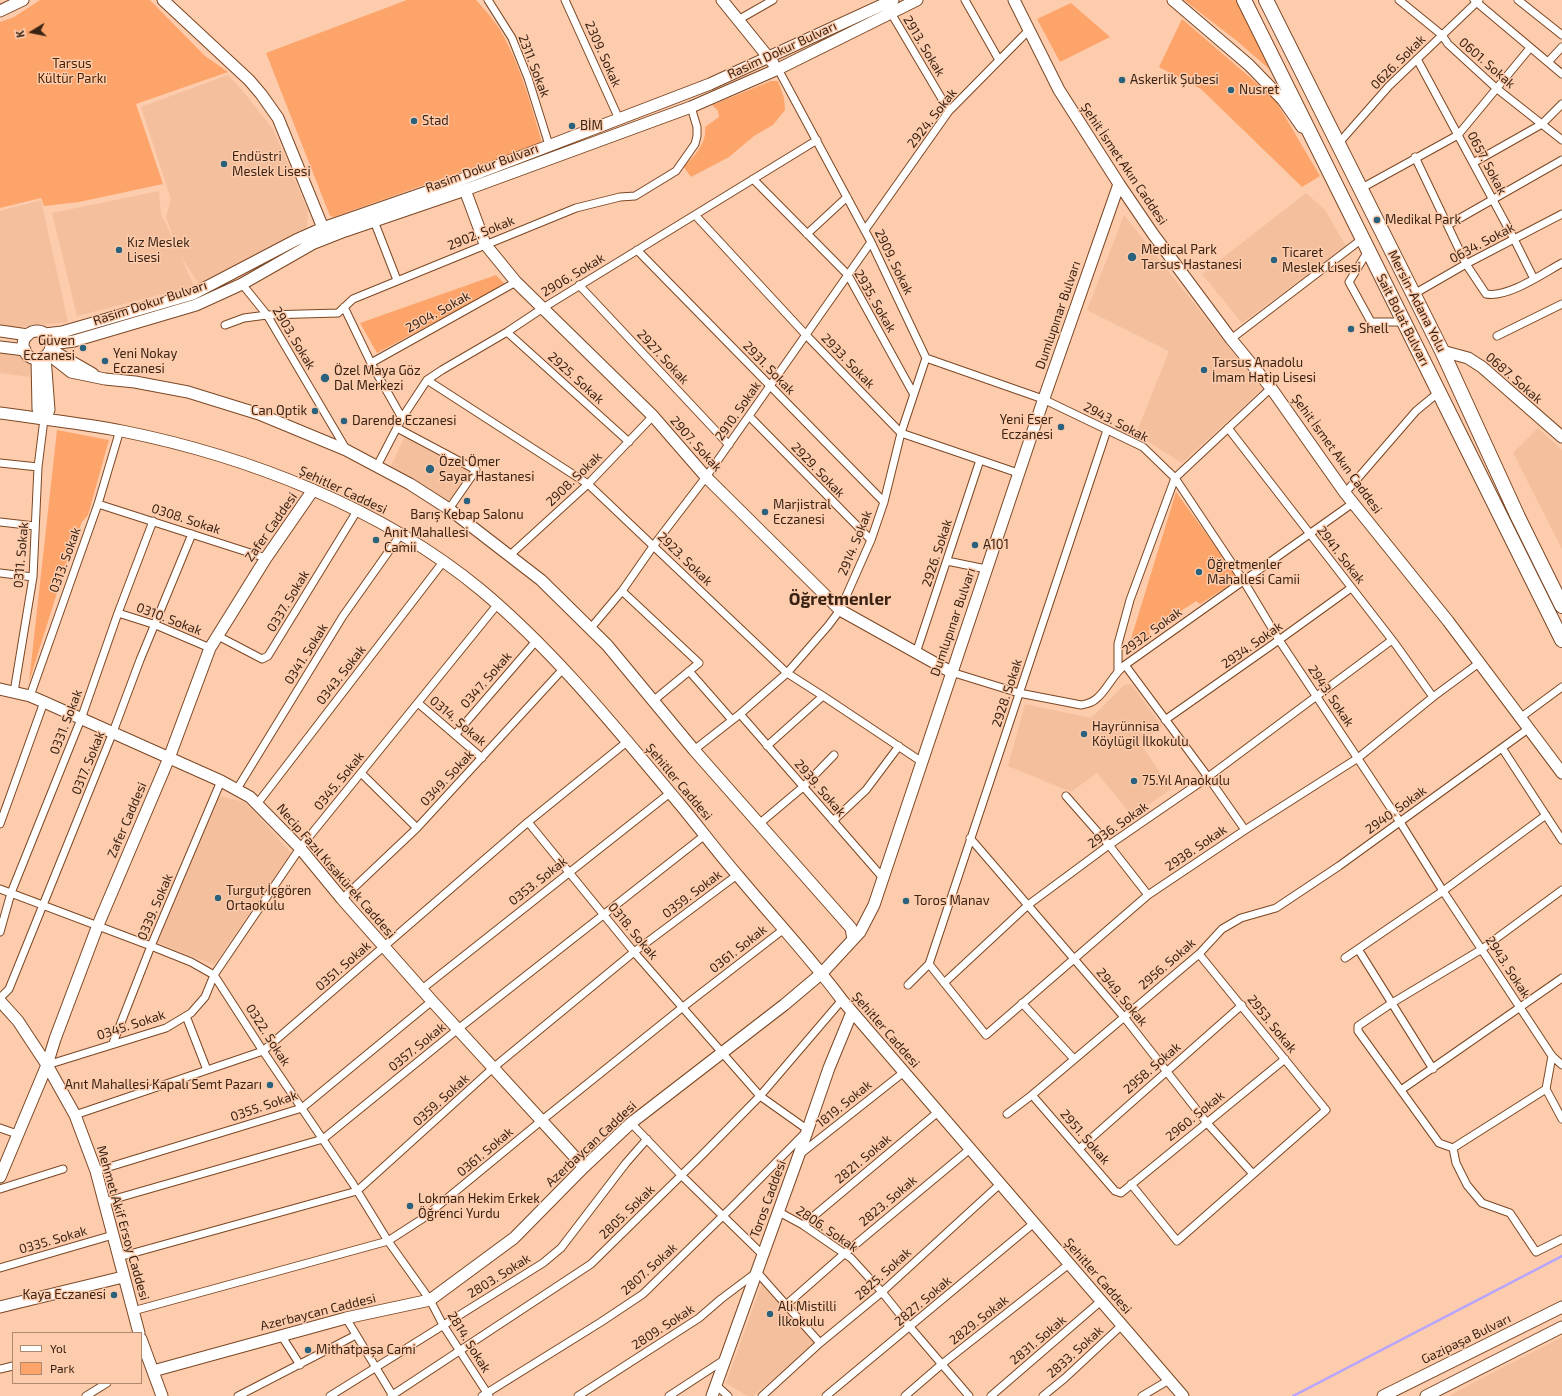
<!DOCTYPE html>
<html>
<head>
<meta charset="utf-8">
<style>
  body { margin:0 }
  #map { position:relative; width:1562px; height:1396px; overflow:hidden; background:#fdccad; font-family:"Exo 2",sans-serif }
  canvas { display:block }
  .legend { position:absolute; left:12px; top:1332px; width:130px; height:52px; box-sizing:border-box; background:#fdccad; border:1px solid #af8870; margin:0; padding:5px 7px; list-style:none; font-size:12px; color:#3a2314 }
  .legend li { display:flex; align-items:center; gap:8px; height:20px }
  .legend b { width:20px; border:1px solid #af8870 }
  .north { position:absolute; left:12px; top:12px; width:40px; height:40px; -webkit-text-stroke:3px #fdccad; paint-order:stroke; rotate:260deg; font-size:11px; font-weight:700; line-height:16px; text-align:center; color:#3a2314 }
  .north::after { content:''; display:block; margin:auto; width:14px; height:18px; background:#3a2314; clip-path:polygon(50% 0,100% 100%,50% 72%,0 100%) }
</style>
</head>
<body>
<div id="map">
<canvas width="1562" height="1396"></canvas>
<ul class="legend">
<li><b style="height:5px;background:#fff"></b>Yol</li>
<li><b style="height:11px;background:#fda46a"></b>Park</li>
</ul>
<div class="north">K</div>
</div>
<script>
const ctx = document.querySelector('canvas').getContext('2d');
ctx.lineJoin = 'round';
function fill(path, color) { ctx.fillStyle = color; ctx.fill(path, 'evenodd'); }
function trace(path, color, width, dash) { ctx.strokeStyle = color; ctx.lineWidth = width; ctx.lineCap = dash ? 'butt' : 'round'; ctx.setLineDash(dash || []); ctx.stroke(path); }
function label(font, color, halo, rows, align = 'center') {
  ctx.font = font + ' "Exo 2",sans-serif'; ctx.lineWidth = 3; ctx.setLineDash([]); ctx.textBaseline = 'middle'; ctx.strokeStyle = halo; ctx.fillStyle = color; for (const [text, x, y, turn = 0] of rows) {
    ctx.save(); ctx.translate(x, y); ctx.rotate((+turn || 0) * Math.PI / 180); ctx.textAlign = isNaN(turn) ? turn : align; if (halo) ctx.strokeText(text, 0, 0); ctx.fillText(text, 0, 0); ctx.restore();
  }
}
const built = new Path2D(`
  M228 75 242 90 273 129 308 211 307 229 199 284 181 257 194 286 77 316 52 213 159 191 161 214 175 243 166 217 171 199 141 107Z
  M1306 193 1325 210 1346 246 1242 323 1202 274Z
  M41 200 68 322 11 328 0 326V211Z
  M1124 215 1262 389 1182 463 1136 434 1169 351 1087 310Z
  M0 352 31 357 30 377 0 373Z
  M1538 428 1562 450V549L1513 453Z
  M405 436 471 471 448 503 390 468Z
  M1131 684 1162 726 1140 743 1171 789 1132 816 1097 773 1071 792 1008 766 1025 704 1091 718 1124 685Z
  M219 796 244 802 251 808 291 853 214 965 157 943Z
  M762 1283 815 1344 753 1396H747L726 1383Z
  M1562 1337V1396H1449L1473 1383Z`);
const green = new Path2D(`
  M40 0H150L205 56 228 72 136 104 163 184 79 202 44 206 41 198 0 208V22L14 17Z
  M407 0H476C488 13 500 27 507 43 523 74 532 109 542 143L334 217 330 216 266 53Z
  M1184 0H1237L1275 74 1237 41Z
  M1071 3 1110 37 1060 62 1037 19Z
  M1182 19 1274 98 1320 176 1302 187 1201 89 1159 67Z
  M771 81H778L784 98 785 110 773 125 754 136 729 157 691 177 683 166C695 157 707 142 705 127L719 117 718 111 712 105Z
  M496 275 505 284 377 353 360 323Z
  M57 430 109 440 88 515 82 522 68 558 29 682Z
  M1176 492 1239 579 1200 604 1196 601 1192 604 1148 631 1152 637 1126 655Z`);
const stream = new Path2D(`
  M1293 1396 1562 1256`);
const street = new Path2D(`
  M488 0 512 38 528 78 549 145
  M565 0 619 119
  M965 0 999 60
  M1399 0 1442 35 1448 44 1496 88 1562 140
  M1474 0 1562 74
  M1518 0 1562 35
  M891 13 949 111
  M738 20 773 0
  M1417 59 1514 239 1534 279
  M1548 62 1562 47
  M778 69 871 242 926 358 1043 399 1143 447 1175 478 1243 580 1279 640 1400 822 1443 891 1552 1056 1562 1065
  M1338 144 1389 86 1479 0
  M1415 157 1466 264 1486 294C1508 298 1542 274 1562 263
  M1473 163 1542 124 1562 104
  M753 179 848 275 913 393
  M1360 189 1458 135 1530 48
  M695 215 806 335 901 433 1018 473
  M374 221 397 280
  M1448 225 1562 160
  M865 230 949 111 1029 30
  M807 234 847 197
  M637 250 884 502
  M1368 251 1349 282 1371 322H1404
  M242 284 267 315 346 449
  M579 285 729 445
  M1414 294 1466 264 1562 214
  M344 307 371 363 402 418
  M225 325 244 318 267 315 338 313 353 299 576 208 620 197 635 196 676 171 695 144 697 136V127L691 107
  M507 332 629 442
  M1497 336 1562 304
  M1231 339 1362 239
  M371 363 516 282
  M427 380 588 484 787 673 823 696 922 762
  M749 416 871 540
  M397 428 476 470 449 509
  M1228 428 1396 645 1433 697
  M1107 430 929 964 986 1035 1148 895 1245 830 1358 758 1433 697 1479 663
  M0 463 38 467
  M377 466 402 418 427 380 442 370 507 332 543 308 817 140
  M1345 493 1416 411 1439 392
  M98 504 266 558
  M0 522 35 526
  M509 556 588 484 653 416
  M947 561 986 569
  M0 573 33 577
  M622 591 699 663 653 701
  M118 613 156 625 210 648
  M590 629 622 591 654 545 706 477 871 242
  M218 636 262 659 268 656 357 511
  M916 653 980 460
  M1125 665 1208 777 1245 830
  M689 671 732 720
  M1118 671V644L1130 600 1175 478 1271 388
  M951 672 1019 693 1081 705C1086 704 1092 703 1096 699 1106 692 1113 674 1125 665L1353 503
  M14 692 33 577 38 467 44 419
  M30 696 98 504 120 430
  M418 703 482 758
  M740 714 883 878
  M1520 718 1562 687
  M1165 720 1279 640 1351 588
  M455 735 536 641
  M767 746 823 696
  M1502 748 1562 840
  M694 750 740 714 787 673 828 626 840 610 871 540 884 502 901 433 926 358
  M361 773 417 828
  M237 789 343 616 401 534
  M1066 796 1109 845 1148 895
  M257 804 443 562
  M833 821 866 790 899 746
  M0 824 44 702
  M759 824 803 787 834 755
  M970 838 1124 1017 1207 1123 1253 1174
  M0 889 151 946 191 962 214 975 263 1051 353 1184 388 1241 430 1300 443 1325 489 1396
  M342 899 417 828 563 669
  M0 932 11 893 81 719 118 613 153 521
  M1358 949 1433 1069
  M1345 958 1443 891 1546 815
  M944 983 1028 905 1109 845 1208 777 1392 640
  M908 985 929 964
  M422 989 670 793
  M0 998 9 989 113 732 140 660 192 534
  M1022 1003 1074 1059
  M186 1016 207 1070
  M113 1043 151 946 221 781
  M1552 1056 1546 1089 1562 1119
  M47 1065 166 1028 191 1013 205 997 214 975 300 848 497 605
  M1401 1090 1562 978
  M1032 1095 1115 1191 1121 1193 1285 1059
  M1007 1114 1032 1095 1199 954 1222 929 1241 918 1276 908 1339 866 1528 729
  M75 1115 263 1051 528 822 628 741
  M631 1123 681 1175 763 1255
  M0 1128 17 1134
  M1453 1148 1439 1143 1358 1031V1026L1392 1003 1482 949 1562 890
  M1453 1148 1456 1163 1467 1185 1482 1203 1510 1213 1536 1252 1562 1239
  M1453 1148 1546 1089
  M1079 1149 1242 1005
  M799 1155 904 1072
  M96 1171 302 1108 432 1001
  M1131 1184 1177 1241 1326 1110 1199 954
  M0 1189 63 1169
  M104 1202 323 1139 458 1029 705 835
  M779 1212 803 1225 851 1258 882 1292 910 1327 969 1396
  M803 1225 938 1112
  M119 1257 357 1191 493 1068 634 952 737 875
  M0 1268 113 1235
  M786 1305 844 1254 970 1149
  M133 1311 388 1241 422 1219 541 1121 683 1007 784 929
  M346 1318 393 1396
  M281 1335 300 1365
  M0 1369 13 1366
  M716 1385 728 1396
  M86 1396 107 1383
  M238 1396 356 1335
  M330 1396 543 1263 561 1248 626 1163 647 1139
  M391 1396 591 1264 702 1155 760 1096 842 1000
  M482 1396 601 1322 643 1294 733 1206 808 1130 760 1096 634 952 528 822
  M578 1396 699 1318 721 1299 757 1272 820 1343
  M669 1396 724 1360
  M762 1396 820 1343 882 1292 1000 1184
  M826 1396 1034 1223
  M905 1396 942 1364 1069 1264
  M991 1396 1101 1301
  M1043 1396 1065 1378 1122 1325
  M1142 1396 1169 1380`);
const secondary = new Path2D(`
  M163 0 249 80 261 94 278 118 323 228
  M722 0 773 63
  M1014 0 1059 90 1119 184 1153 234 1231 339 1271 388 1345 493 1448 621 1562 773
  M1173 0 1249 65 1283 100 1302 127
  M0 11 23 0
  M465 190 485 244 516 282 653 416 706 477 824 594 840 610 951 672
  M0 331 28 335
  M23 345a14 14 0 1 1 28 0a14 14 0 1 1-28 0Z
  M45 334 62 332 193 294 296 240 323 228 444 186 710 84 893 0
  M51 344 74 341 196 305 242 284 312 244 345 231 465 190 691 107 778 69 917 0
  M0 347 25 350
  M53 351 93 374
  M1442 351 1468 358 1482 367 1562 437
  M48 354 71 372 105 379 135 382 188 392 259 414 346 450 410 484 449 509 541 580 607 645 694 750 851 928 853 939
  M37 359 38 409 44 419
  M0 413C41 419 82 423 122 431 247 456 382 508 481 590 555 652 616 728 678 802 699 827 718 853 739 877 773 918 810 957 842 1000L1183 1396
  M44 419 49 410 45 357
  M0 689 30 696 44 702 221 781 250 797 300 848 342 899 432 1001 584 1167
  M0 1001 18 1021 47 1065 75 1115 96 1171 139 1333
  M0 1177 47 1065 55 1039 98 925 169 758 210 648 266 558 313 490
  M0 1307 123 1277
  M141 1339 162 1396
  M153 1371 346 1318 430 1300 514 1238 584 1167 631 1123 784 1005 822 973 860 932 874 905 1042 404 1119 184
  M712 1396 801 1149 829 1068 852 1012
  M1383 1396 1562 1307
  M1426 1396 1562 1327`);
const highway = new Path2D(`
  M1244 0 1562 640
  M1266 0 1442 351 1518 517 1562 606`);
const markers = [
  [1122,80,4,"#2a617c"],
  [1231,90,4,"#2a617c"],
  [414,121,4,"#2a617c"],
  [572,126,4,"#2a617c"],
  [224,164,4,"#2a617c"],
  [1377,220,4,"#2a617c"],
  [119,250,4,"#2a617c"],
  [1132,257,5,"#2a617c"],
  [1274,260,4,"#2a617c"],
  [1351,329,4,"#2a617c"],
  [83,348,4,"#2a617c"],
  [105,361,4,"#2a617c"],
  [1204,370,4,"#2a617c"],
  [325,378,5,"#2a617c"],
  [315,411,4,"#2a617c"],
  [344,421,4,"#2a617c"],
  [1061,427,4,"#2a617c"],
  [430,469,5,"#2a617c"],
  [467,501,4,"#2a617c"],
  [765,512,4,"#2a617c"],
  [376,540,4,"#2a617c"],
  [975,545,4,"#2a617c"],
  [1199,572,4,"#2a617c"],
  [1084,734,4,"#2a617c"],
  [1134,781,4,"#2a617c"],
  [218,898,4,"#2a617c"],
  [906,901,4,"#2a617c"],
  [270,1085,4,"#2a617c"],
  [410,1206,4,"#2a617c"],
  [114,1295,4,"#2a617c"],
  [770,1314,4,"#2a617c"],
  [308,1350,4,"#2a617c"]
];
const streetNames = [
  ["2913. Sokak",924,46,59],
  ["Rasim Dokur Bulvarı",782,50,-25],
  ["2309. Sokak",603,54,66],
  ["0626. Sokak",1398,62,-45],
  ["0601. Sokak",1487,63,41],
  ["2311. Sokak",534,66,69],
  ["2924. Sokak",932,118,-52],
  ["0657. Sokak",1487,163,62],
  ["Şehit İsmet Akın Caddesi",1124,164,56],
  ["Rasim Dokur Bulvarı",482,168,-20],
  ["2902. Sokak",481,233,-22],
  ["0634. Sokak",1482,243,-28],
  ["2909. Sokak",894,262,64],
  ["2906. Sokak",573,275,-31],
  ["2935. Sokak",875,301,60],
  ["Mersin-Adana Yolu",1417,301,63],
  ["Rasim Dokur Bulvarı",150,303,-18],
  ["2904. Sokak",438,312,-29],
  ["Dumlupınar Bulvarı",1058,315,-71],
  ["Sait Bolat Bulvarı",1403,320,63],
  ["2903. Sokak",294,338,59],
  ["2927. Sokak",663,357,47],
  ["2933. Sokak",848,361,46],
  ["2931. Sokak",769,368,46],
  ["2925. Sokak",576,378,42],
  ["0687. Sokak",1514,378,41],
  ["2910. Sokak",738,411,-55],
  ["2943. Sokak",1116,422,27],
  ["2907. Sokak",696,444,48],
  ["Şehit İsmet Akın Caddesi",1337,454,54],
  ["2929. Sokak",818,470,46],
  ["2908. Sokak",574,479,-44],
  ["Şehitler Caddesi",343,490,25],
  ["0308. Sokak",186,519,18],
  ["Zafer Caddesi",271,527,-55],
  ["2914. Sokak",855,543,-68],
  ["2926. Sokak",937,553,-72],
  ["0311. Sokak",21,555,-85],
  ["2941. Sokak",1341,555,52],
  ["2923. Sokak",685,559,44],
  ["0313. Sokak",65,560,-70],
  ["0337. Sokak",288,601,-59],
  ["0310. Sokak",169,619,21],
  ["Dumlupınar Bulvarı",953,622,-71],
  ["2932. Sokak",1152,631,-36],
  ["2934. Sokak",1252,645,-35],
  ["0341. Sokak",306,654,-58],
  ["0343. Sokak",341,675,-52],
  ["0347. Sokak",486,680,-49],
  ["2928. Sokak",1007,693,-72],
  ["2943. Sokak",1331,696,56],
  ["0314. Sokak",458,721,40],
  ["0331. Sokak",66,722,-69],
  ["0317. Sokak",88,763,-68],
  ["0349. Sokak",447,778,-47],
  ["0345. Sokak",339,781,-51],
  ["Şehitler Caddesi",679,782,50],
  ["2939. Sokak",820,788,49],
  ["2940. Sokak",1396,810,-36],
  ["Zafer Caddesi",127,820,-67],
  ["2936. Sokak",1118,825,-35],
  ["2938. Sokak",1196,848,-34],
  ["Necip Fazıl Kısakürek Caddesi",336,871,49],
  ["0353. Sokak",538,881,-38],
  ["0359. Sokak",692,894,-37],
  ["0339. Sokak",155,907,-67],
  ["0318. Sokak",633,931,50],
  ["0361. Sokak",738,949,-38],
  ["2956. Sokak",1167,964,-41],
  ["0351. Sokak",343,966,-41],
  ["2943. Sokak",1508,967,57],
  ["2949. Sokak",1122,997,50],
  ["2953. Sokak",1272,1024,51],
  ["0345. Sokak",131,1025,-18],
  ["Şehitler Caddesi",886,1030,49],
  ["0322. Sokak",268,1035,57],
  ["0357. Sokak",417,1047,-39],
  ["2958. Sokak",1152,1068,-41],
  ["0359. Sokak",441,1100,-42],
  ["1819. Sokak",844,1104,-39],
  ["0355. Sokak",264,1106,-19],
  ["2960. Sokak",1195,1116,-39],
  ["2951. Sokak",1085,1137,49],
  ["Azerbaycan Caddesi",591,1144,-43],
  ["0361. Sokak",485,1152,-40],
  ["2821. Sokak",863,1159,-40],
  ["Toros Caddesi",768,1199,-70],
  ["2823. Sokak",888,1201,-40],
  ["2805. Sokak",627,1212,-44],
  ["Mehmet Akif Ersoy Caddesi",123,1223,74],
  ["2806. Sokak",827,1229,34],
  ["0335. Sokak",53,1240,-16],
  ["2807. Sokak",649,1269,-42],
  ["2825. Sokak",883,1274,-42],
  ["2803. Sokak",499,1276,-32],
  ["Şehitler Caddesi",1098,1276,49],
  ["2827. Sokak",923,1301,-40],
  ["Azerbaycan Caddesi",318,1312,-14],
  ["2829. Sokak",979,1320,-38],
  ["2809. Sokak",663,1327,-33],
  ["Gazipaşa Bulvarı",1466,1339,-26],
  ["2831. Sokak",1038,1340,-40],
  ["2814. Sokak",469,1342,58],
  ["2833. Sokak",1075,1352,-42]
];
const parkNames = [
  ["Tarsus",72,64],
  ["Kültür Parkı",72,79]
];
const poiNames = [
  ["Askerlik Şubesi",1130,80],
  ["Nusret",1239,90],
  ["Stad",422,121],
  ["BİM",580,126],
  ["Endüstri",232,157],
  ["Meslek Lisesi",232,172],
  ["Medikal Park",1385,220],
  ["Kız Meslek",127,243],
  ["Lisesi",127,258],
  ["Medical Park",1141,250],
  ["Tarsus Hastanesi",1141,265],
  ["Ticaret",1282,253],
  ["Meslek Lisesi",1282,268],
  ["Shell",1359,329],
  ["Güven",75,341,"right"],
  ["Eczanesi",75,356,"right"],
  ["Yeni Nokay",113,354],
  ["Eczanesi",113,369],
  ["Tarsus Anadolu",1212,363],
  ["İmam Hatip Lisesi",1212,378],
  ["Özel Maya Göz",334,371],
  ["Dal Merkezi",334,386],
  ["Can Optik",307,411,"right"],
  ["Yeni Eser",1053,420,"right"],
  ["Eczanesi",1053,435,"right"],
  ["Darende Eczanesi",352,421],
  ["Özel Ömer",439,462],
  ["Sayar Hastanesi",439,477],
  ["Marjistral",773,505],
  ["Eczanesi",773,520],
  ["Barış Kebap Salonu",467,515,"center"],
  ["Anıt Mahallesi",384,533],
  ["Camii",384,548],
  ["A101",983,545],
  ["Öğretmenler",1207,565],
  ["Mahallesi Camii",1207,580],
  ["Hayrünnisa",1092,727],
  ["Köylügil İlkokulu",1092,742],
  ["75.Yıl Anaokulu",1142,781],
  ["Turgut İçgören",226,891],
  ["Ortaokulu",226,906],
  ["Toros Manav",914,901],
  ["Anıt Mahallesi Kapalı Semt Pazarı",262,1085,"right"],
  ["Lokman Hekim Erkek",418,1199],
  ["Öğrenci Yurdu",418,1214],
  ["Kaya Eczanesi",106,1295,"right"],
  ["Ali Mistilli",778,1307],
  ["İlkokulu",778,1322],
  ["Mithatpaşa Cami",316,1350]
];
const districtNames = [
  ["Öğretmenler",840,599]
];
fill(built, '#f4bf9d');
fill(green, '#fda46a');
trace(stream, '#b7a4fd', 2.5);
trace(street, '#7b4724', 9);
trace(secondary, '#7b4724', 13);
trace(highway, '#7b4724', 16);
trace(street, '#fff', 7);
trace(secondary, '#fff', 11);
trace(highway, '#fff', 14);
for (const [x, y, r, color] of markers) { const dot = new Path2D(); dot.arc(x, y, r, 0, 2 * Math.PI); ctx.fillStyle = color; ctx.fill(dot); trace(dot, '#fdccad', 1.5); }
label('13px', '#3a2314', '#fdccad', streetNames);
label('13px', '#4a2101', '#fdccad', parkNames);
label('13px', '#3a2314', '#fdccad', poiNames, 'left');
label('bold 17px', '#3a2314', '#fdccad', districtNames);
</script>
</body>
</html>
